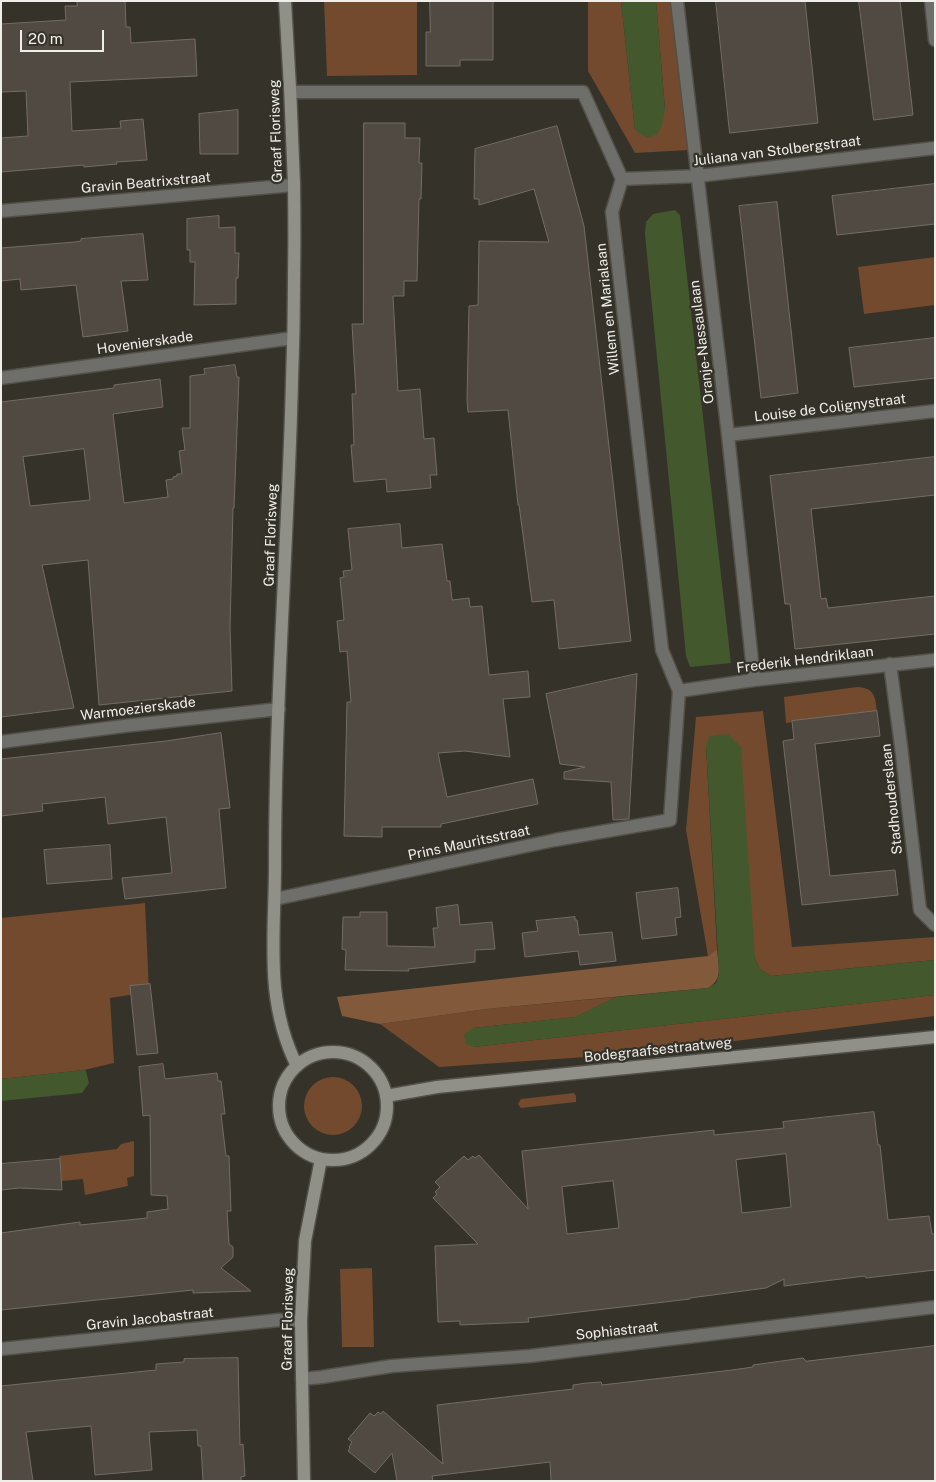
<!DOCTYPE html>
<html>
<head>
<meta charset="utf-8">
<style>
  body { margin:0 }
  #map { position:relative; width:936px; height:1482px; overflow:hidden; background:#343229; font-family:"Public Sans",sans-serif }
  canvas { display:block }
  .frame { position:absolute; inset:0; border:2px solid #f0eee9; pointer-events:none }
  .scale { position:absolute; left:20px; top:30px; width:84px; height:22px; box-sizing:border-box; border:2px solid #f0eee9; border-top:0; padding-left:6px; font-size:15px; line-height:18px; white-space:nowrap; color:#f0eee9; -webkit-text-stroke:4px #343229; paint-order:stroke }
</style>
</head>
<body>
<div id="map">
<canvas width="936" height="1482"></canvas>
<div class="frame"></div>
<div class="scale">20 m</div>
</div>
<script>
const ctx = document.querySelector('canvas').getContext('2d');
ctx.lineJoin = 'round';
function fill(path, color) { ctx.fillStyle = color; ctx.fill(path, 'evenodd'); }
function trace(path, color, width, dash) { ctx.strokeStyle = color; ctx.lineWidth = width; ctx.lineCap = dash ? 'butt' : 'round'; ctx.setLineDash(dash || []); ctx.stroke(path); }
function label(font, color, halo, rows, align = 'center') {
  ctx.font = font + ' "Public Sans",sans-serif'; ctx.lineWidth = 4.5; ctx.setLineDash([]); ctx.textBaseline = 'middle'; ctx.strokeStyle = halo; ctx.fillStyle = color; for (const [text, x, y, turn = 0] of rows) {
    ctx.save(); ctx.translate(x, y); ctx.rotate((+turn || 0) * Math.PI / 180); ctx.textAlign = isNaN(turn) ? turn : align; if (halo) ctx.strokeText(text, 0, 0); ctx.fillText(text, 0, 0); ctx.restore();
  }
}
const green = new Path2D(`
  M324 1H417V75L327 76Z
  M588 1H621L635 130 665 109 656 1H670L689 150 635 153 588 71Z
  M935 257V305L864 314 858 267Z
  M857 687C874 688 875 695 877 711L786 723 784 697Z
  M763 711 792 947 935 937V960L771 976 760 969 755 959 706 745 717 949 708 956 686 830 696 717Z
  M145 903 149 992 110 998 114 1063 84 1070 1 1079V918Z
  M935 995V1016L631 1054 439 1067 380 1024 486 1009 616 997 576 1017 473 1028V1047Z
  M304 1106a29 29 0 1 1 58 0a29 29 0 1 1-58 0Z
  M574 1093 576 1096V1102L521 1108 518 1104 521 1099Z
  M134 1141V1176L127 1178 128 1186 85 1195 83 1179 62 1181 59 1156 117 1149 121 1144Z
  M372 1268 374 1347H342L340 1269Z`);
const forest = new Path2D(`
  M717 949C718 965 724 979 708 988L486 1009 380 1024 342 1016 337 997 708 956Z`);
const water = new Path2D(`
  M621 1H656L665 109 662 125 658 134 647 138 635 130Z
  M675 210 680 215 731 663 690 667 686 656 645 234 646 222 653 214Z
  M728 734 741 747 755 959 760 969 771 976 935 960V995L473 1047 466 1044 464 1034 473 1028 575 1017 616 997 708 988 716 983 719 974 706 745 710 736Z
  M84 1070 86 1071 89 1083 82 1093 1 1101V1079Z`);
const building = new Path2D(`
  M77 1H125L126 27H130L131 43 195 39 197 76 70 82 72 131 121 128 120 121 143 119 147 160 116 162 117 164 84 167V165L1 172V138L28 136 26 91 1 92V24L66 20 65 6H77Z
  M430 1H493V60H460V66H426V32H430Z
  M716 1H805L818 123 730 133Z
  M859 1H900L913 115 874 120Z
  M238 110V154H200L199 114Z
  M364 123H405V138H420L419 163H422L421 199H419L417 281H404V296H393L398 391 420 389 424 439 434 438 437 475H430L431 488 387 492 386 479 354 482 351 445H354L352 394H356L352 324H363Z
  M557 126 584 226 631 641 559 649 554 600 532 602 519 505H518L508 410 468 412 467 400 469 306 478 305 479 241 549 242 534 189 479 205V199H474L475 149Z
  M935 184V224L837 235 832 196Z
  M777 202 798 393 761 398 739 206Z
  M219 216V228L235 227V253H239L238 278H236V304L194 305 195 262H190V250H187V219Z
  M143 234 148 280 121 281 128 331 83 337 76 285 21 290 20 279 1 281V248L75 242 81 241V239Z
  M935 338V378L854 387 849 348Z
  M235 365 237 377H239L234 508H233L230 627 232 691 99 705 88 560 42 565 74 708 1 717V402L114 388V385L160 379 163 407 113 414 124 503 168 497 166 480 173 479V477L177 476V474H182L179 451 185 450 182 428H190V376L205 374 204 369ZM84 449 90 500 30 506 23 457Z
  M935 457V495L811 509 821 599 826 598 828 608 935 596V634L795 649 790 604H785L770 476Z
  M400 524 402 548 442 544 447 581H450L452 600 469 598 470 607 482 606 489 675 528 671 530 697 503 699 510 757 465 751 438 753 447 797 533 779 538 804 441 824V827H382V837L344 836 347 702H351L347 651 340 652 337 621 344 620 340 578 344 577 343 571 352 570 348 529Z
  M637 674 629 819 613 820 611 782 564 779V772L585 767 560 764 546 694Z
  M877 711 880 736 815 744 830 876 895 870 898 895 802 905 783 741 794 739 792 721Z
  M221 733 230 808 219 809 226 888 125 899 122 878 172 873 166 817 108 824 105 797 42 804 43 811 1 816V759L166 741Z
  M110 845 112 879 47 884 44 850Z
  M678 888 681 917 675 918 677 935 642 939 636 893Z
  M458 905 460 925 492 922 495 949 475 950V962L408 969 409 971 345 970 346 950 342 949 343 917H360V912H387V946L435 947 433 928H438L436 908Z
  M575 917V920H577L579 935 612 932 616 961 580 965 578 951 525 957 522 933 538 931 536 921Z
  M150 984 158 1053 137 1055 130 986Z
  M163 1064 165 1079 217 1073 218 1081H221L225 1114H221L226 1156H229L231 1211H227L229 1244 233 1247V1257L221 1268 251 1291 193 1293V1290L1 1310V1233L80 1222V1225L147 1218V1212L168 1209 167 1196 151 1195 150 1115 143 1116 139 1067Z
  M874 1112 878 1145H880L888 1220 929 1216 932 1234H935V1270L866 1278 865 1276 784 1286V1279L766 1288 690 1298V1299L528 1318 529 1322 460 1325V1321L438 1322 435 1246 478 1244 433 1198 437 1194 435 1192 440 1187 435 1182 464 1156 468 1160 473 1156 475 1158 479 1155 528 1209 522 1151 714 1130V1135L784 1128 783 1122ZM786 1154 791 1207 742 1213 736 1160ZM613 1181 619 1228 567 1234 562 1187Z
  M60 1159 62 1190 19 1188 1 1190V1164Z
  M935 1346V1481H551L550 1462 432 1476 433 1481H397L392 1453 375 1473 348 1451 350 1448 349 1447 352 1442 348 1439 370 1413 374 1416 378 1412 381 1414 383 1411 443 1464 437 1405 573 1389V1385L587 1383 601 1382 602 1385 732 1370 753 1367V1365L803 1358 806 1361Z
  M238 1358 240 1445 243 1444 245 1476 241 1477V1481H203L201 1446H198L197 1430 149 1432 152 1470 95 1475 91 1426 26 1432 33 1481H1V1386L156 1370V1364L184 1362V1359Z`);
const street = new Path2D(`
  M677 1 728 435 754 680
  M931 1 935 40
  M622 179 698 176 935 148
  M1 211 294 185
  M1 378 293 338
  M728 435 935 411
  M890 664 901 746 920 910 935 925
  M679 691 754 680 935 660
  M1 742 124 726 279 709
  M275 899 555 840 670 820 679 691 662 650 612 212 622 179 583 92H291
  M1 1349 279 1320 301 1321
  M302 1379 322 1377 392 1366 530 1356 935 1307`);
const secondary = new Path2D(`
  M285 1C289 62 292 123 294 184 295 261 294 338 291 415 286 565 275 715 275 866 275 936 264 1000 297 1066
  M279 1106a54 54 0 1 1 108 0a54 54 0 1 1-108 0Z
  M386 1096 437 1087 935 1037
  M304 1481 301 1321 305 1241 321 1159`);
const streetNames = [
  ["Graaf Florisweg",276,131,-92],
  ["Juliana van Stolbergstraat",777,151,-7],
  ["Gravin Beatrixstraat",146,183,-5],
  ["Willem en Marialaan",608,309,-96],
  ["Oranje-Nassaulaan",702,342,-97],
  ["Hovenierskade",145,343,-8],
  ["Louise de Colignystraat",830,408,-7],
  ["Graaf Florisweg",271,535,-88],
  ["Frederik Hendriklaan",805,660,-7],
  ["Warmoezierskade",138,709,-7],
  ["Stadhouderslaan",892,799,-96],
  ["Prins Mauritsstraat",469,843,-12],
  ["Bodegraafsestraatweg",658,1050,-6],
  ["Gravin Jacobastraat",150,1319,-6],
  ["Graaf Florisweg",288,1319,-89],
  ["Sophiastraat",617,1331,-6]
];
fill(green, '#734a2d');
fill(forest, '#83593b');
fill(water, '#43592d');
fill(building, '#504a42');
trace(building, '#736d65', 1);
trace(street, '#525048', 15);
trace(secondary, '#525048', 15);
trace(street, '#6e6e6a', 12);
trace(secondary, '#909089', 12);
label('14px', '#f0eee9', '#343229', streetNames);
</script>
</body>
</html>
